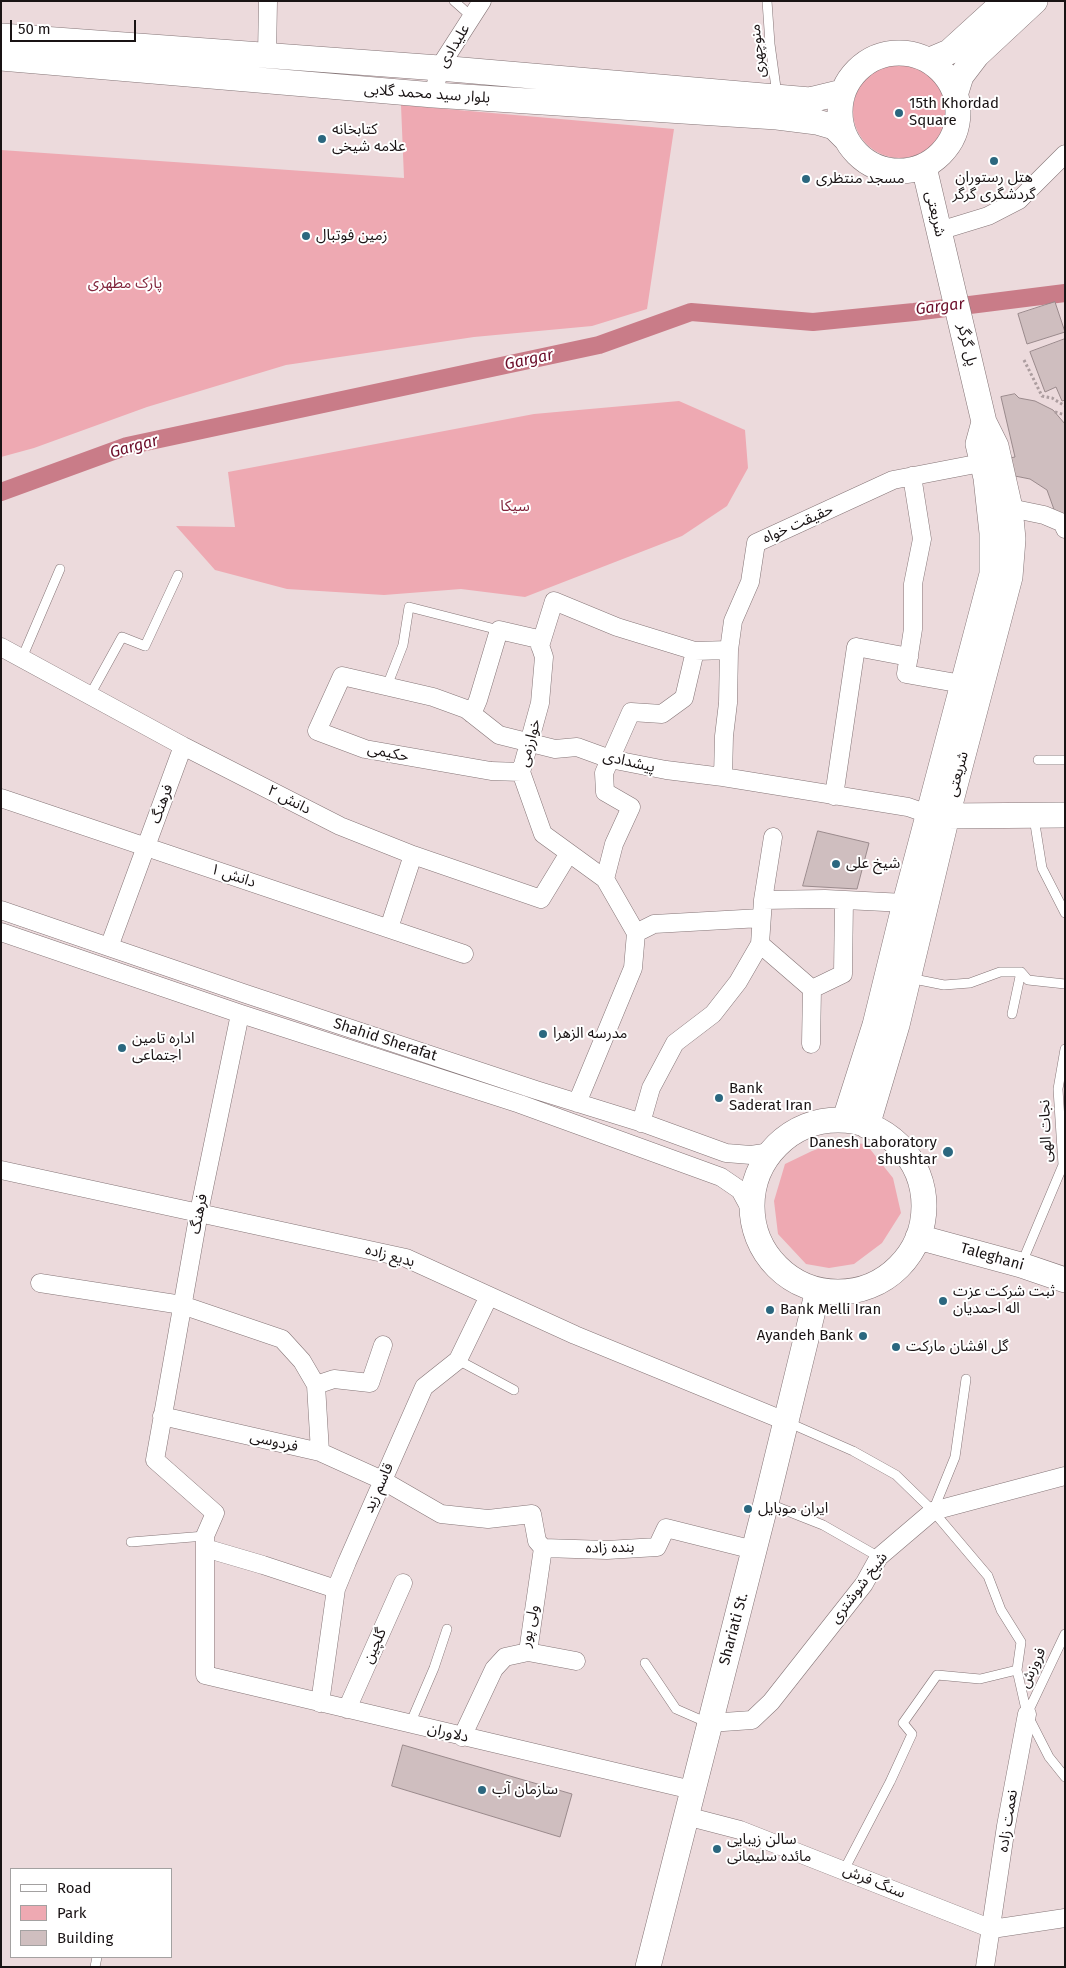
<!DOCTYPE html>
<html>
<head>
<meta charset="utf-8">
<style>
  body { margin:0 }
  #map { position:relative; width:1066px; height:1968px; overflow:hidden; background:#ecdadc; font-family:"Fira Sans",sans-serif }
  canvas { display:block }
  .frame { position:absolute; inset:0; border:2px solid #191314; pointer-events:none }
  .legend { position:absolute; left:10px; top:1868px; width:162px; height:90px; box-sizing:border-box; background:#fff; border:1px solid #a3a1a1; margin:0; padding:6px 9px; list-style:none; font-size:15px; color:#191314 }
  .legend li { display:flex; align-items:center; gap:10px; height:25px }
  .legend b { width:25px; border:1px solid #a3a1a1 }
  .scale { position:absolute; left:10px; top:20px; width:126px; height:22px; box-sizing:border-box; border:2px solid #191314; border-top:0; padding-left:6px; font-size:15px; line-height:18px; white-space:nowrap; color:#191314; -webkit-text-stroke:4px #fff; paint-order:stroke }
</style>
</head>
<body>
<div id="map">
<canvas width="1066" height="1968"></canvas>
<div class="frame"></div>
<ul class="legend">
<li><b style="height:6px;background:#fff"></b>Road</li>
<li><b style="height:14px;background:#eea9b2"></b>Park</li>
<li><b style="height:14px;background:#cfbebf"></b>Building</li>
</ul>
<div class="scale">50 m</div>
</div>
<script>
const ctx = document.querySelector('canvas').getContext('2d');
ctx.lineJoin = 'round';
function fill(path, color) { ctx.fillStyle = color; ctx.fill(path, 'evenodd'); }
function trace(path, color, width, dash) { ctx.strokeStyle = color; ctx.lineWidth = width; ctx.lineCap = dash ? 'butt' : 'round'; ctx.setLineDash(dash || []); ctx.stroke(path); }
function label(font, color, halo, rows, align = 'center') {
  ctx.font = font + ' "Fira Sans","Noto Sans Arabic",sans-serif'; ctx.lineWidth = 4; ctx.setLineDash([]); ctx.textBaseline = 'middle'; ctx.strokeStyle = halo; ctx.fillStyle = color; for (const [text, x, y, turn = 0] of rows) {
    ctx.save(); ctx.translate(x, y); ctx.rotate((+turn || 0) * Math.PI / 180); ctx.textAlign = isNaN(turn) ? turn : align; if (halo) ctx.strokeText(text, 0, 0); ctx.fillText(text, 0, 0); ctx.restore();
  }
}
const green = new Path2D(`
  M853 111a47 47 0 1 1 94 0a47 47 0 1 1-94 0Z
  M401 105 674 129 647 309 592 326 474 337 286 365 147 407 34 448 1 457V150L404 178Z
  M679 401 745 430 748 468 727 506 682 536 525 597 461 589 384 595 287 589 215 570 176 526 235 527 228 472 534 414Z
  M838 1142 866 1144 893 1178 901 1213 882 1243 854 1264 829 1268 806 1264 778 1234 774 1201 785 1164 812 1151Z`);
const canal = new Path2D(`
  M1 492 127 446 599 345 691 312 813 322 914 312 1065 293`);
const building = new Path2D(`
  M1055 302 1065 332 1027 344 1018 314Z
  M1065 339V400L1062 401 1056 387 1045 392 1030 352Z
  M1015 394 1019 398 1035 401 1053 410 1065 424V516L1064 514 1056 515 1047 490 1030 479 1010 475 1004 459 1015 457 1001 397Z
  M818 831 869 843 857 889 803 886Z
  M403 1745 572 1794 560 1837 392 1786Z`);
const path = new Path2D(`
  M1024 360 1042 396 1052 398 1065 406
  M1055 412 1065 415`);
const lane = new Path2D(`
  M454 1 472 17
  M767 1 770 44 777 95
  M22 658 60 569
  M387 686 403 645 409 607 499 630
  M90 695 122 637 145 646 178 575
  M1038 760H1065
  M1034 818 1042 868 1065 913
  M909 978 944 985 970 983 1000 972H1021L1028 980 1065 984
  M1012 1014 1021 972
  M1021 1265 1063 1165 1058 1089 1065 1049
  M458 1360 514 1390
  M787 1422 853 1451 896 1475 933 1511 988 1576 1001 1610 1021 1642 1017 1670 1027 1714 1049 1757 1065 1777
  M767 1503 823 1525 879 1557
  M933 1511 955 1457 966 1379
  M131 1542 205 1536
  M645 1663 676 1709 708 1723
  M1027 1714 1065 1634
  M410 1724 434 1668 447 1629
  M844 1870 890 1782 912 1734 903 1723 937 1675 980 1679 1017 1670
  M95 1967 97 1957`);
const street = new Path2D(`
  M267 55 268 1
  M434 95 439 68 482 1
  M939 231 988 216 1019 200 1065 154
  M912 476 922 539 913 584V629L906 674 962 684
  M1010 508 1044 515 1063 523 1065 529
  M540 646 554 601 617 627 695 651
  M1 647 183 746 340 826 413 855 541 899 569 853
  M472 714 478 700 499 630 538 639 544 657 540 703 521 772 543 834 605 879 636 933 633 968 577 1103
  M521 772 491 771 365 749 317 731 342 676 433 697 466 709 499 735 555 749 577 747 610 759 666 770 723 777 908 807 928 814
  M723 777 724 736 728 703 729 650 733 621 750 582 756 543 893 480 981 463
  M834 796 856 647 909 657
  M1 798 464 954
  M605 879 614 844 631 807 605 792 604 773 631 712 662 714 684 698 695 651 729 650
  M763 900 825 899 905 903
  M1 910 246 994 536 1090 649 1125 726 1153 751 1155 771 1152
  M389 928 413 855
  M1 932 241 1014 520 1104 721 1177 740 1190 752 1212
  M636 933 654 924 761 918
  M760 944 812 989 811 1044
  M109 947 183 746
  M812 989 843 974 844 900
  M240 1014 199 1212 155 1460 215 1513 205 1536V1675L692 1790
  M641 1123 651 1088 675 1043 713 1014 738 982 760 944 763 900 773 837
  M1 1170 406 1258 575 1335 785 1421
  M40 1283 182 1305 282 1339 302 1361 316 1385 320 1452
  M316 1385 334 1379 370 1383 383 1345
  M162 1416 320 1452 382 1480 441 1514 488 1519 532 1514 537 1541 543 1548
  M205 1548 263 1565 336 1589
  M543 1548 607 1550 657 1547 666 1528 754 1550
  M528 1652 576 1661
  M320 1703 336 1589 347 1562 424 1387 458 1360 489 1296
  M347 1709 403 1583
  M709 1723 752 1720 771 1702 864 1584 879 1557 933 1511 1065 1476
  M462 1737 494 1669 505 1657 528 1652 543 1548
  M686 1816 740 1830 992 1929 1065 1918
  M985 1967 1006 1826 1027 1714`);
const secondary = new Path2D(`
  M1 36 439 68 810 100 843 92
  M840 112a59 59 0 1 1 118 0a59 59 0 1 1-118 0Z
  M1 58 434 95 777 117 817 122 834 127 847 140
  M930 60 949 52 1005 1
  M956 92 961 76 977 55 1035 1
  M947 816 1065 815
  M845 1119 875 1025 905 903 992 574V533L986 478 978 444 984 422
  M752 1206a86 86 0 1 1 172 0a86 86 0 1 1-172 0Z
  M867 1126 897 1025 947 816 1010 577 1013 539 1010 508 996 446 984 422 924 167
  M918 1237 1021 1265 1065 1280
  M648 1967 766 1503 818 1290`);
const markers = [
  [899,113,5,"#2b677f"],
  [322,139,5,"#2b677f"],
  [994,161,5,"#2b677f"],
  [806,179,5,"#2b677f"],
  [306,236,5,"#2b677f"],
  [836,864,5,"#2b677f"],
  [543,1034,5,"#2b677f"],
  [122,1048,5,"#2b677f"],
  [719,1098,5,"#2b677f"],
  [948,1152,6,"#2b677f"],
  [943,1301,5,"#2b677f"],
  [770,1310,5,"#2b677f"],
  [863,1336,5,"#2b677f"],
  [896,1347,5,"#2b677f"],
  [748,1509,5,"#2b677f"],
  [482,1790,5,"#2b677f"],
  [717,1849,5,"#2b677f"]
];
const streetNames = [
  ["علیدادی",454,46,-59],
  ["منوچهری",758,51,-96],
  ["بلوار سید محمد گلابی",427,94,4],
  ["شریعتی",935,214,77],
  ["پل گرگر",967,345,77],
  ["حقیقت خواه",798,524,-24],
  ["خوارزمی",530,743,-75],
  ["حکیمی",388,753,12],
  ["پیشدادی",629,762,13],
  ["شریعتی",958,774,-75],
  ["دانش ۲",289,800,27],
  ["فرهنگ",162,804,-70],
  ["دانش ۱",233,876,18],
  ["Shahid Sherafat",385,1040,18],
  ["نجات الهی",1046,1131,-92],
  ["فرهنگ",199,1214,-79],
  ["بدیع زاده",390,1256,15],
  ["Taleghani",992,1257,16],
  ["فردوسی",274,1442,13],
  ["قاسم زید",379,1488,-66],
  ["بنده زاده",610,1548,-1],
  ["شیخ شوشتری",859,1588,-53],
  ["ولی پور",530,1626,-78],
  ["Shariati St.",734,1629,-75],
  ["گلچین",375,1646,-66],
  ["فروزش",1033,1668,-65],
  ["دلاوران",448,1733,13],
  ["نعمت زاده",1008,1821,-81],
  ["سنگ فرش",874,1882,22]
];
const poiNames = [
  ["15th Khordad",909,104],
  ["Square",909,121],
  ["کتابخانه",332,130],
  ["علامه شیخی",332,147],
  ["هتل رستوران",994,178,"center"],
  ["گردشگری گرگر",994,195,"center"],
  ["مسجد منتظری",816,179],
  ["زمین فوتبال",316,236],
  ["شیخ علی",846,864],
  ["مدرسه الزهرا",553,1034],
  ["اداره تامین",132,1039],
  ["اجتماعی",132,1056],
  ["Bank",729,1089],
  ["Saderat Iran",729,1106],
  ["Danesh Laboratory",937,1143,"right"],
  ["shushtar",937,1160,"right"],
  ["ثبت شرکت عزت",953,1292],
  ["اله احمدیان",953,1309],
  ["Bank Melli Iran",780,1310],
  ["Ayandeh Bank",853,1336,"right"],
  ["گل افشان مارکت",906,1347],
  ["ایران موبایل",758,1509],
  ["سازمان آب",492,1790],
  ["سالن زیبایی",727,1840],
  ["مائده سلیمانی",727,1857]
];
const parkNames = [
  ["پارک مطهری",125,284],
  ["سیکا",515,507]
];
const waterNames = [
  ["Gargar",940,307,-7],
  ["Gargar",529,360,-12],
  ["Gargar",134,447,-15]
];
fill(green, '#eea9b2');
trace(canal, '#c97c88', 18);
fill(building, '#cfbebf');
trace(building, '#9a8a8c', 1);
trace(lane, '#857577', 10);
trace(street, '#857577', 19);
trace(secondary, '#857577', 26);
trace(path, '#ac9d9f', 3, [2.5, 2.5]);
trace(lane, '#fff', 9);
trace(street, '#fff', 18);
trace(secondary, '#fff', 25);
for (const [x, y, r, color] of markers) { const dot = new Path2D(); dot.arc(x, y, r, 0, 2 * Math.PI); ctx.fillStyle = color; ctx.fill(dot); trace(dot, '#fff', 2); }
label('15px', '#191314', '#fff', streetNames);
label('15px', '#191314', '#fff', poiNames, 'left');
label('15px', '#81253c', '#fff', parkNames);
label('italic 16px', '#6c0f2b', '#fff', waterNames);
</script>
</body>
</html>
